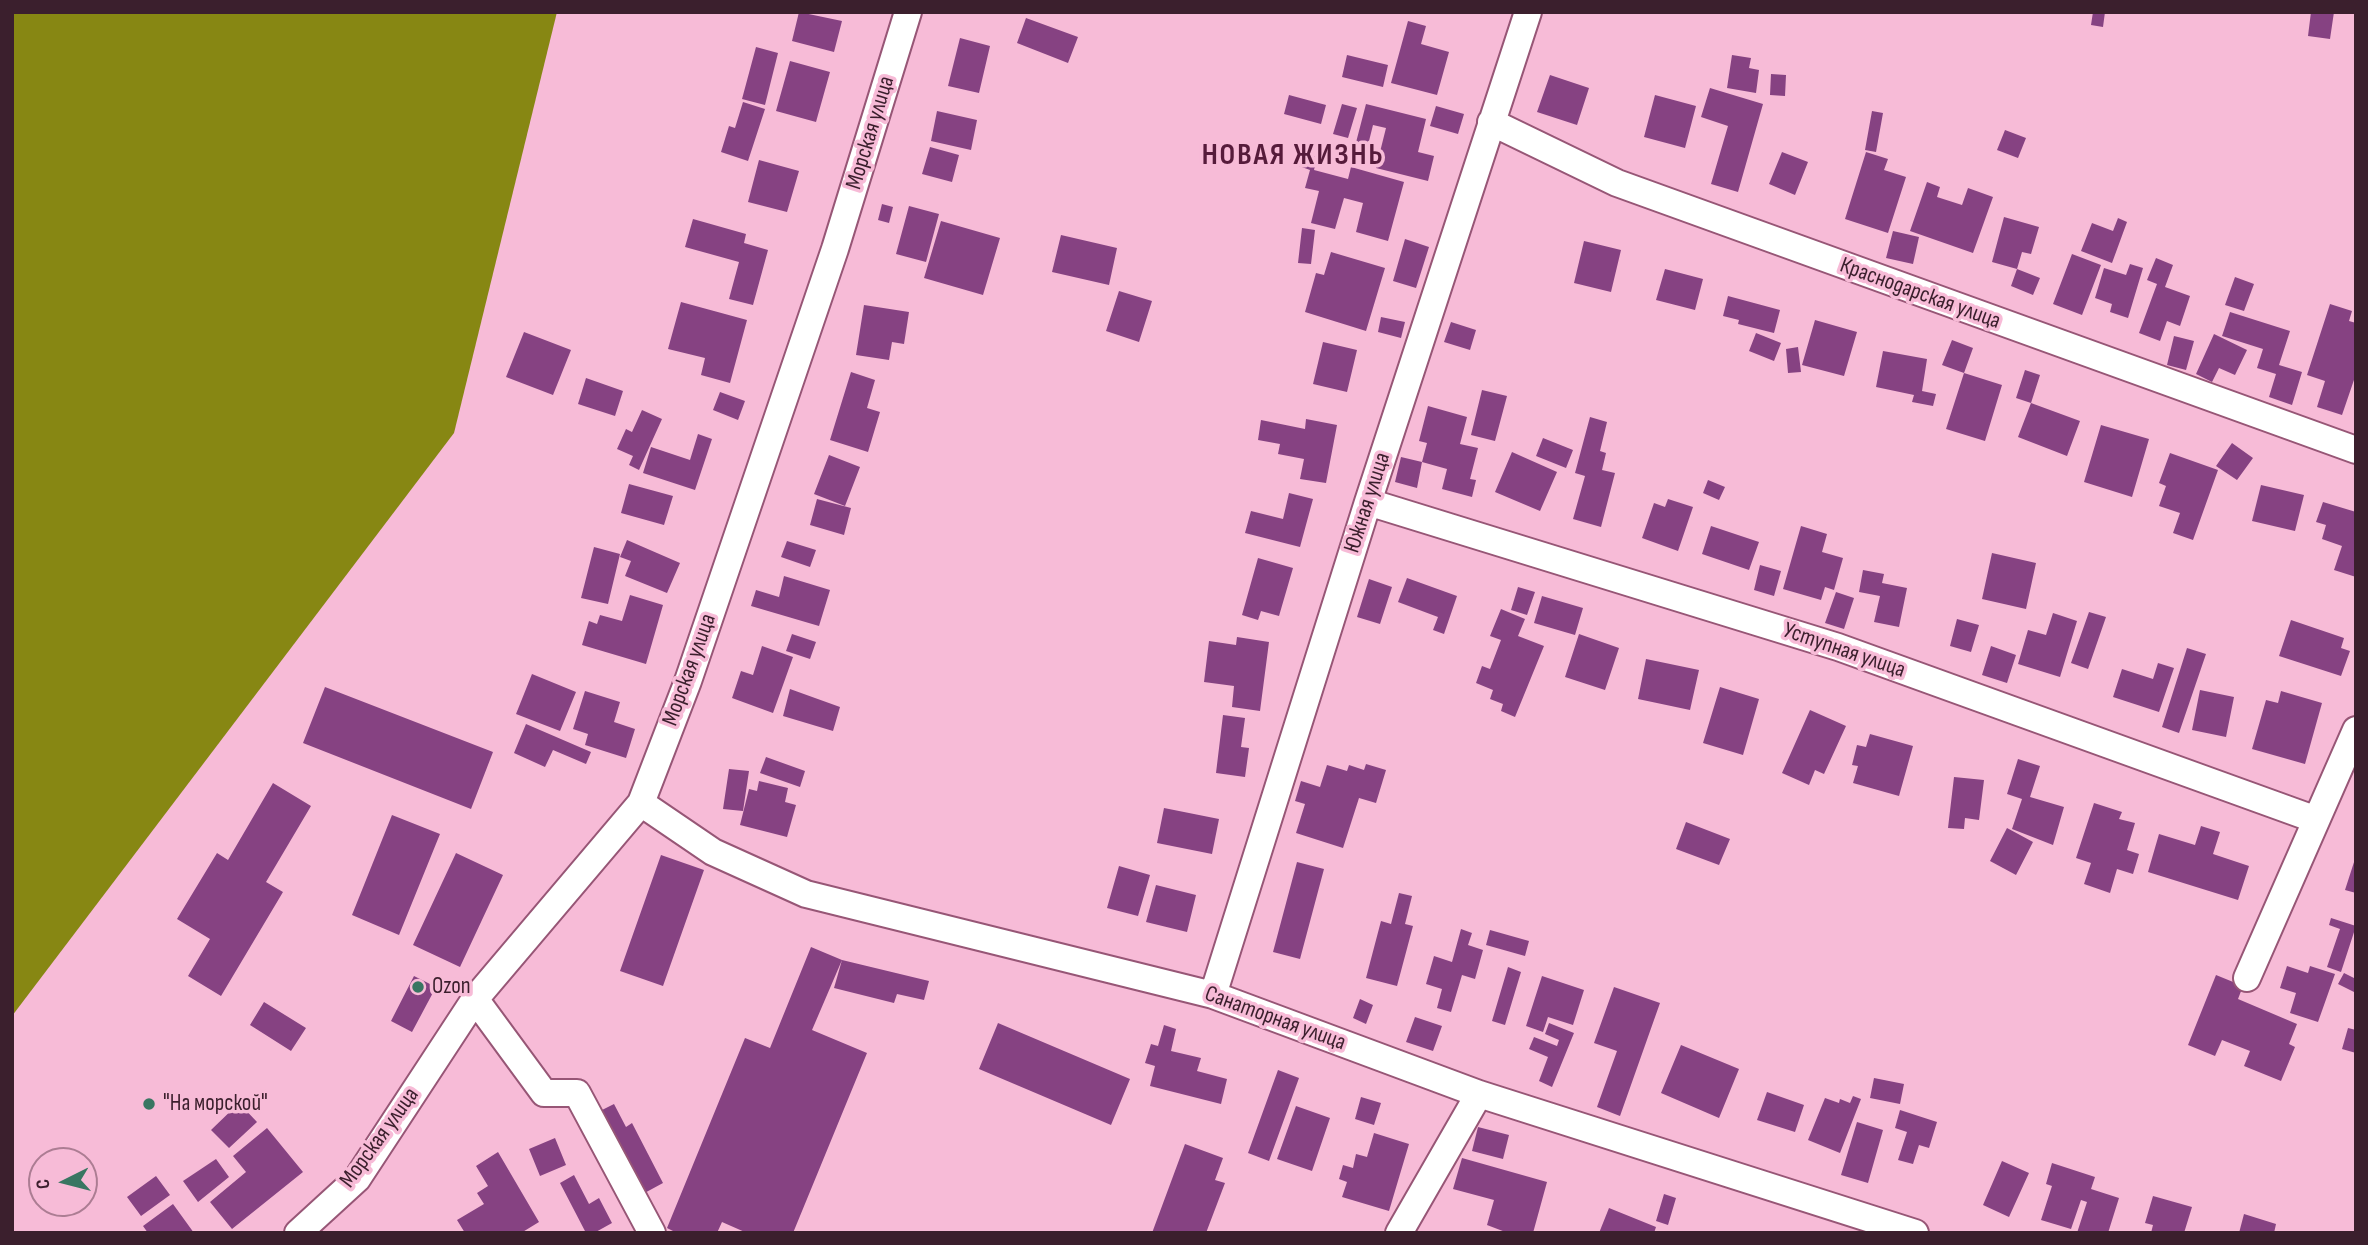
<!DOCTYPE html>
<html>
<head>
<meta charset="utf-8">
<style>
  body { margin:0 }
  #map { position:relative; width:2368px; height:1245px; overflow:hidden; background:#f7bbd7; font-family:"Sofia Sans Condensed",sans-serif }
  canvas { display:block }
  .frame { position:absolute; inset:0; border:14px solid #3b1f2d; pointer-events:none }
  .north { position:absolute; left:28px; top:1147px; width:70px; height:70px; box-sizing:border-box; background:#f7bbd7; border:2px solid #ac7d93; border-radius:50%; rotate:264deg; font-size:19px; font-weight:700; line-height:28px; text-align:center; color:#3b1f2d }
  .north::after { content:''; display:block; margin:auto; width:24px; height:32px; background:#397662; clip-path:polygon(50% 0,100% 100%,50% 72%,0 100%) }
</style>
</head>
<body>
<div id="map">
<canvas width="2368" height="1245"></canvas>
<div class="frame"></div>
<div class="north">С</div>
</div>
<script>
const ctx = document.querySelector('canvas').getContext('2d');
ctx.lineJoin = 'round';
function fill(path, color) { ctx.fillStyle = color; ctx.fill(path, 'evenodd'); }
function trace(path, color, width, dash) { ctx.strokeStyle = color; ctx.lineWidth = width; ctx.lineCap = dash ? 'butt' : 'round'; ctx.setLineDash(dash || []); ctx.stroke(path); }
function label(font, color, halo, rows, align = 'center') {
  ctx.font = font + ' "Sofia Sans Condensed",sans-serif'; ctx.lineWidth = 7; ctx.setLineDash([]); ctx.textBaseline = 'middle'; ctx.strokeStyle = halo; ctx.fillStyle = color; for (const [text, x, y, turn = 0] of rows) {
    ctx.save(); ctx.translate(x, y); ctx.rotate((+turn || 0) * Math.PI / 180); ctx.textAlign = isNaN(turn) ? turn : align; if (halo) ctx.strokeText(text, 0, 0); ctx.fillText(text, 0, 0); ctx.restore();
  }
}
const water = new Path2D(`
  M12 12H557L454 433 12 1016Z`);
const building = new Path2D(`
  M799 12 842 21 834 52 792 41Z
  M2093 12H2105L2103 27 2091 25Z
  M2311 12H2334L2330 39 2308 36Z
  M1026 18 1078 37 1068 63 1017 43Z
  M1408 21 1426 26 1421 44 1449 52 1437 95 1391 83Z
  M960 38 990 46 979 93 948 86Z
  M756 47 778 53 765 105 742 99Z
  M1347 55 1388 65 1383 87 1342 77Z
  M1732 55 1751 58 1749 68 1759 70 1756 93 1727 88Z
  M790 61 830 72 816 122 776 111Z
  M1771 74 1786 75 1785 96 1770 95Z
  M1550 75 1589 88 1577 125 1537 112Z
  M1710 88 1763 104 1738 192 1711 184 1728 126 1701 117Z
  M1289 95 1326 105 1321 124 1284 114Z
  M1655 95 1696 106 1685 148 1644 137Z
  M743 102 765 109 748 161 721 152 729 126 735 128Z
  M1342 104 1357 108 1348 138 1333 134Z
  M1366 104 1426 119 1418 152 1434 156 1428 181 1376 168 1386 128 1373 125 1365 157 1353 154Z
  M1436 106 1464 114 1458 134 1430 126Z
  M937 111 977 120 971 150 931 141Z
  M1872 111 1883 113 1876 152 1865 150Z
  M2005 130 2026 138 2018 158 1997 150Z
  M930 147 959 155 952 182 922 174Z
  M1782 152 1808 162 1795 195 1769 184Z
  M1866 152 1888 159 1884 170 1906 177 1888 233 1845 219Z
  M1302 153 1317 157 1314 170 1348 179 1351 167 1404 182 1388 241 1356 232 1363 203 1344 198 1335 229 1311 223 1319 191 1305 188 1310 170 1299 166Z
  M759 160 799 171 787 212 748 202Z
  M1927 182 1940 187 1937 197 1962 205 1968 188 1993 197 1973 253 1910 231Z
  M882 204 893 207 889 223 878 220Z
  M909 206 939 214 926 262 896 254Z
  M2004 217 2039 227 2031 254 2022 252 2017 269 1992 262Z
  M2118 218 2127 222 2112 263 2081 251 2092 223 2113 231Z
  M693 219 746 234 744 243 768 250 753 305 729 299 739 262 685 247Z
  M941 221 1000 238 983 295 924 278Z
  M1302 228 1315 230 1311 264 1298 263Z
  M1893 231 1919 237 1913 264 1886 258Z
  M1061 235 1117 248 1109 285 1052 272Z
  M1405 239 1429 247 1416 288 1393 281Z
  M1584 241 1621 250 1611 292 1574 283Z
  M1331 252 1385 268 1366 331 1305 312 1316 273 1324 275Z
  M2072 254 2101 265 2082 315 2053 304Z
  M2156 258 2173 265 2165 287 2190 296 2180 326 2167 321 2160 341 2139 333 2157 284 2147 280Z
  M2130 264 2143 268 2128 318 2110 312 2112 304 2095 298 2104 268 2126 275Z
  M1665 269 1703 279 1695 310 1656 300Z
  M2017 269 2040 278 2033 295 2011 286Z
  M2235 277 2254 284 2244 311 2225 305Z
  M1119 291 1152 301 1139 342 1106 331Z
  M1728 296 1780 310 1774 333 1738 324 1739 320 1723 316Z
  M681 302 747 320 730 383 701 375 705 358 668 349Z
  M2330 304 2352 311 2349 321 2356 323V374L2342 415 2317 407 2325 381 2307 375Z
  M864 305 909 312 904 344 892 342 889 360 856 355Z
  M2230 312 2290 331 2279 365 2302 372 2292 405 2269 397 2276 374 2257 368 2263 349 2222 336Z
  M1381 317 1405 322 1401 338 1378 332Z
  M1815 320 1857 332 1844 376 1802 365Z
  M1451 322 1476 330 1470 350 1444 342Z
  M524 332 571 350 553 395 506 377Z
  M1756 333 1781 343 1774 361 1749 351Z
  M2214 334 2247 350 2235 375 2219 368 2212 382 2196 374Z
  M2174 336 2194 341 2186 370 2167 365Z
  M1952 340 1973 348 1964 373 1942 365Z
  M1323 342 1357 350 1347 392 1313 384Z
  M1798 347 1801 372 1788 373 1786 349Z
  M1883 351 1927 359 1922 391 1936 394 1933 406 1912 402 1914 395 1876 387Z
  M2025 370 2040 375 2031 403 2080 421 2067 456 2018 437 2031 403 2016 398Z
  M851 372 875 380 867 408 880 412 868 452 830 440Z
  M1964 373 2002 385 1985 441 1946 429Z
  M586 378 623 391 615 416 578 404Z
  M1482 390 1507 396 1495 441 1471 435Z
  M720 392 745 401 738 420 713 410Z
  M1428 406 1467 417 1460 444 1478 448 1470 479 1476 480 1472 497 1442 489 1447 469 1422 462 1427 443 1419 441Z
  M642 410 662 419 639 470 629 465 633 456 617 449 626 429 632 432Z
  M1590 417 1607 422 1600 451 1606 453 1602 470 1615 473 1601 527 1573 519 1585 476 1575 473Z
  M1306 419 1337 425 1326 483 1300 479 1304 459 1278 454 1280 444 1258 440 1261 420 1305 429Z
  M2101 425 2149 439 2132 497 2084 482Z
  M698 434 712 439 695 490 643 473 651 447 690 460Z
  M1543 438 1573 450 1566 468 1536 456Z
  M2232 443 2253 458 2237 480 2216 466Z
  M1512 452 1557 472 1540 511 1495 492Z
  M2170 453 2218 470 2193 540 2173 533 2180 513 2159 506 2166 486 2159 483Z
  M829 455 860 467 845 506 814 494Z
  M1401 457 1422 462 1417 488 1395 482Z
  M1708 480 1725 487 1719 500 1703 493Z
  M629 484 673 496 664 525 621 513Z
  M2261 485 2304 495 2295 531 2252 521Z
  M1289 493 1313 499 1300 547 1245 533 1251 511 1283 519Z
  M817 499 851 508 844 535 810 525Z
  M1668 499 1693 507 1678 551 1642 538 1654 503 1665 507Z
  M2323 502 2356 512V577L2334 570 2342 546 2322 539 2326 525 2316 522Z
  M1711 526 1759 542 1749 570 1702 554Z
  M1801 526 1827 534 1822 552 1843 558 1834 590 1825 587 1821 600 1783 589Z
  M627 540 680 563 667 593 625 576 631 561 620 557Z
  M787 541 816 550 810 567 781 557Z
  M594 547 620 554 608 604 581 598Z
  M1992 553 2036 563 2026 609 1982 599Z
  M1258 558 1293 568 1279 616 1261 611 1258 620 1242 615Z
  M1760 565 1781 571 1774 596 1754 590Z
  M1863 570 1884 574 1882 583 1907 588 1899 627 1874 622 1880 596 1859 592Z
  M784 576 830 590 819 626 751 606 756 590 779 597Z
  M1407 578 1457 596 1444 634 1433 630 1438 617 1398 602Z
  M1369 579 1392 587 1380 624 1357 617Z
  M1518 587 1535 592 1527 615 1511 610Z
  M1836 592 1854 598 1844 629 1825 623Z
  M630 595 663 605 646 664 582 645 589 621 597 624 600 615 622 621Z
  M1542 596 1583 608 1575 635 1534 623Z
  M1501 609 1525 619 1518 636 1544 646 1515 717 1501 711 1503 704 1490 699 1493 690 1476 683 1482 666 1490 669 1501 640 1490 636Z
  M2089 612 2106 617 2088 669 2071 663Z
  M2053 613 2077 621 2060 677 2018 664 2028 630 2046 635Z
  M1957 619 1979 625 1971 652 1950 646Z
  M2291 620 2344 638 2341 648 2350 651 2341 676 2279 656Z
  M792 634 816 642 810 659 786 651Z
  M1579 634 1619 648 1605 690 1565 677Z
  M1237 637 1269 642 1260 711 1232 707 1234 686 1204 682 1209 641 1236 645Z
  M762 646 793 657 773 713 732 698 741 671 753 675Z
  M1991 646 2016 655 2007 683 1982 675Z
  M2187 648 2206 654 2179 733 2162 727Z
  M1646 659 1699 670 1690 710 1638 699Z
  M2158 663 2174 668 2159 712 2113 697 2122 669 2153 679Z
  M532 674 576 692 560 731 516 714Z
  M325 687 493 752 471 809 303 743Z
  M1720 687 1759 699 1743 755 1703 743Z
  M790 689 840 707 833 731 783 716Z
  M2200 690 2234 697 2226 737 2192 730Z
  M585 691 620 702 614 722 635 729 626 758 585 745 588 734 573 729Z
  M2281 691 2322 703 2305 764 2252 749 2266 700 2278 703Z
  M1810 710 1846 726 1824 774 1815 770 1809 785 1782 773Z
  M1223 715 1245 718 1241 747 1249 748 1245 777 1216 773Z
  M526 724 591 752 586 764 553 750 545 767 514 753Z
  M1870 734 1913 746 1899 796 1853 783 1858 766 1852 765 1857 745 1866 747Z
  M766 757 805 771 800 787 760 773Z
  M2018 759 2040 766 2030 797 2064 807 2053 845 2012 829 2022 799 2007 794Z
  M1366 764 1386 770 1376 803 1359 798 1343 848 1296 833 1305 804 1295 801 1301 781 1320 787 1327 765 1347 771 1349 765 1364 770Z
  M729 769 749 771 743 811 723 809Z
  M1954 777 1984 780 1979 820 1965 818 1964 829 1948 828Z
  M759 781 788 788 785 802 796 805 787 837 740 825 749 789 757 791Z
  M273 783 311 806 266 882 283 892 221 996 188 976 210 939 177 919 217 853 228 860Z
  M2094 803 2122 812 2119 819 2135 823 2127 850 2139 854 2133 874 2117 869 2110 893 2084 884 2091 863 2076 858Z
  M1164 808 1219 819 1212 854 1157 843Z
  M392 815 440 834 399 935 352 915Z
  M1686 822 1730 839 1719 865 1676 849Z
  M2201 826 2220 832 2213 854 2249 866 2238 900 2148 872 2159 834 2195 845Z
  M2007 828 2033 842 2016 875 1990 861Z
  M456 853 503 875 460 967 413 945Z
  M661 855 704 870 663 986 620 971Z
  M2355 859H2356V893L2345 890Z
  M1297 862 1324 869 1300 959 1273 952Z
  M1119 866 1150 875 1138 916 1107 908Z
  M1156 885 1196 895 1187 932 1146 922Z
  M1399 893 1412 896 1405 924 1413 926 1397 986 1366 978 1381 921 1391 924Z
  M2331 918 2356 926 2341 972 2327 967 2340 929 2329 925Z
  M1461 929 1472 933 1468 945 1483 950 1475 979 1462 975 1451 1012 1437 1008 1442 989 1426 984 1434 956 1452 962Z
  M1490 930 1529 941 1525 956 1486 945Z
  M811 947 842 960 812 1030 867 1053 793 1233H747L722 1222 717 1233H677L667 1228 745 1038 770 1048Z
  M842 960 929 981 924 1000 897 994 894 1003 834 988Z
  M2287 966 2308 973 2310 966 2335 974 2318 1022 2290 1013 2296 993 2280 988Z
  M1508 967 1521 972 1505 1025 1492 1021Z
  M2344 973 2356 979V993L2338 984Z
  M2216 975 2243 986 2238 999 2297 1024 2289 1044 2295 1047 2281 1081 2244 1066 2250 1051 2222 1040 2215 1056 2188 1045Z
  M414 976 436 987 412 1032 391 1021Z
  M1542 976 1584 990 1573 1025 1548 1017 1543 1032 1526 1026Z
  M1614 987 1660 1003 1620 1116 1597 1107 1617 1051 1594 1043Z
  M1360 999 1373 1005 1366 1024 1353 1018Z
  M264 1002 306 1028 291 1051 250 1025Z
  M1415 1017 1442 1026 1433 1051 1406 1042Z
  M998 1023 1130 1079 1111 1125 979 1069Z
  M1549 1023 1574 1033 1552 1087 1539 1081 1548 1057 1529 1049 1534 1037 1557 1046 1559 1040 1545 1034Z
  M1164 1025 1176 1029 1171 1051 1201 1058 1197 1071 1227 1079 1221 1104 1150 1086 1155 1066 1145 1063 1151 1044 1158 1046Z
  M2348 1028 2356 1030V1053L2342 1049Z
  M1681 1045 1739 1069 1719 1118 1661 1093Z
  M1278 1070 1299 1078 1269 1161 1248 1153Z
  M1874 1078 1904 1084 1900 1104 1870 1098Z
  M1767 1092 1804 1105 1795 1132 1757 1120Z
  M1853 1096 1861 1099 1840 1153 1808 1140 1825 1098 1839 1103 1840 1099 1850 1103Z
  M1361 1097 1381 1103 1374 1125 1355 1119Z
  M239 1103 257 1122 229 1148 211 1130Z
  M614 1104 626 1127 632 1123 663 1183 639 1196 596 1113Z
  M1296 1106 1330 1118 1312 1171 1277 1159Z
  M1900 1110 1937 1122 1929 1148 1919 1145 1913 1164 1898 1160 1907 1132 1895 1128Z
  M1857 1122 1883 1130 1868 1183 1841 1175Z
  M1478 1127 1509 1135 1503 1159 1472 1151Z
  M267 1128 303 1172 232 1229 210 1202 246 1172 233 1156Z
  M1374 1133 1409 1144 1389 1211 1342 1197 1347 1182 1339 1179 1343 1165 1353 1168 1356 1154 1367 1157Z
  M555 1138 566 1165 540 1176 529 1149Z
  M1185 1144 1223 1158 1215 1180 1225 1183 1206 1233H1152Z
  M498 1152 539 1222 521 1233H465L457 1220 484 1204 477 1193 488 1186 476 1166Z
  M1462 1158 1547 1182 1533 1233H1508L1487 1225 1494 1200 1453 1189Z
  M216 1159 229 1177 198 1202 183 1181Z
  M2002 1161 2029 1173 2009 1217 1983 1205Z
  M2052 1163 2095 1177 2091 1189 2119 1198 2108 1233H2077L2087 1202 2081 1200 2071 1229 2041 1220 2052 1186 2046 1184Z
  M574 1175 589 1204 599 1198 612 1223 594 1233H586L560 1183Z
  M156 1176 170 1195 141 1216 127 1197Z
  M1664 1194 1676 1198 1668 1225 1656 1221Z
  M2153 1196 2192 1207 2184 1233H2151L2153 1225 2145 1223Z
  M173 1204 194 1233H148L143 1226Z
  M1609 1208 1656 1227 1654 1233H1599Z
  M2244 1214 2276 1224 2274 1233H2239Z`);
const minor = new Path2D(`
  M1491 122 1617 183 2356 450
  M1368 502 1838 647 2314 819
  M641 803 713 852 806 894 1213 995 1479 1094 1915 1233
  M2247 978 2356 730
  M1213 995 1368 502 1528 12
  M475 999 544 1093H577L652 1233
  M298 1233 357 1179 475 999 641 803 688 681 835 249 908 12
  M1399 1233 1479 1094`);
const markers = [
  [418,987,7,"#397662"],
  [149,1104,7,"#397662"]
];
const streetNames = [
  ["Морская улица",871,133,-73],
  ["Краснодарская улица",1920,294,20],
  ["Южная улица",1368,503,-72],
  ["Уступная улица",1844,651,19],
  ["Морская улица",690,670,-70],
  ["Санаторная улица",1275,1019,20],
  ["Морская улица",380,1138,-54]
];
const poiNames = [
  ["Ozon",432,987],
  ["\"На морской\"",163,1104]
];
const districtNames = [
  ["НОВАЯ ЖИЗНЬ",1293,156]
];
fill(water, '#878713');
fill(building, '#864282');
trace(minor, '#975676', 30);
trace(minor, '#fff', 26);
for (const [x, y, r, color] of markers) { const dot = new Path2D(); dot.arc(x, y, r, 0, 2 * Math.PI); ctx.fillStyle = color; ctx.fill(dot); trace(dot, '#f7bbd7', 2.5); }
label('23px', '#3b1f2d', '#f7bbd7', streetNames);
label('23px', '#3b1f2d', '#f7bbd7', poiNames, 'left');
ctx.letterSpacing = '2px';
label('bold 30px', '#561b3b', '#f7bbd7', districtNames);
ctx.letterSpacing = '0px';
</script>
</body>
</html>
